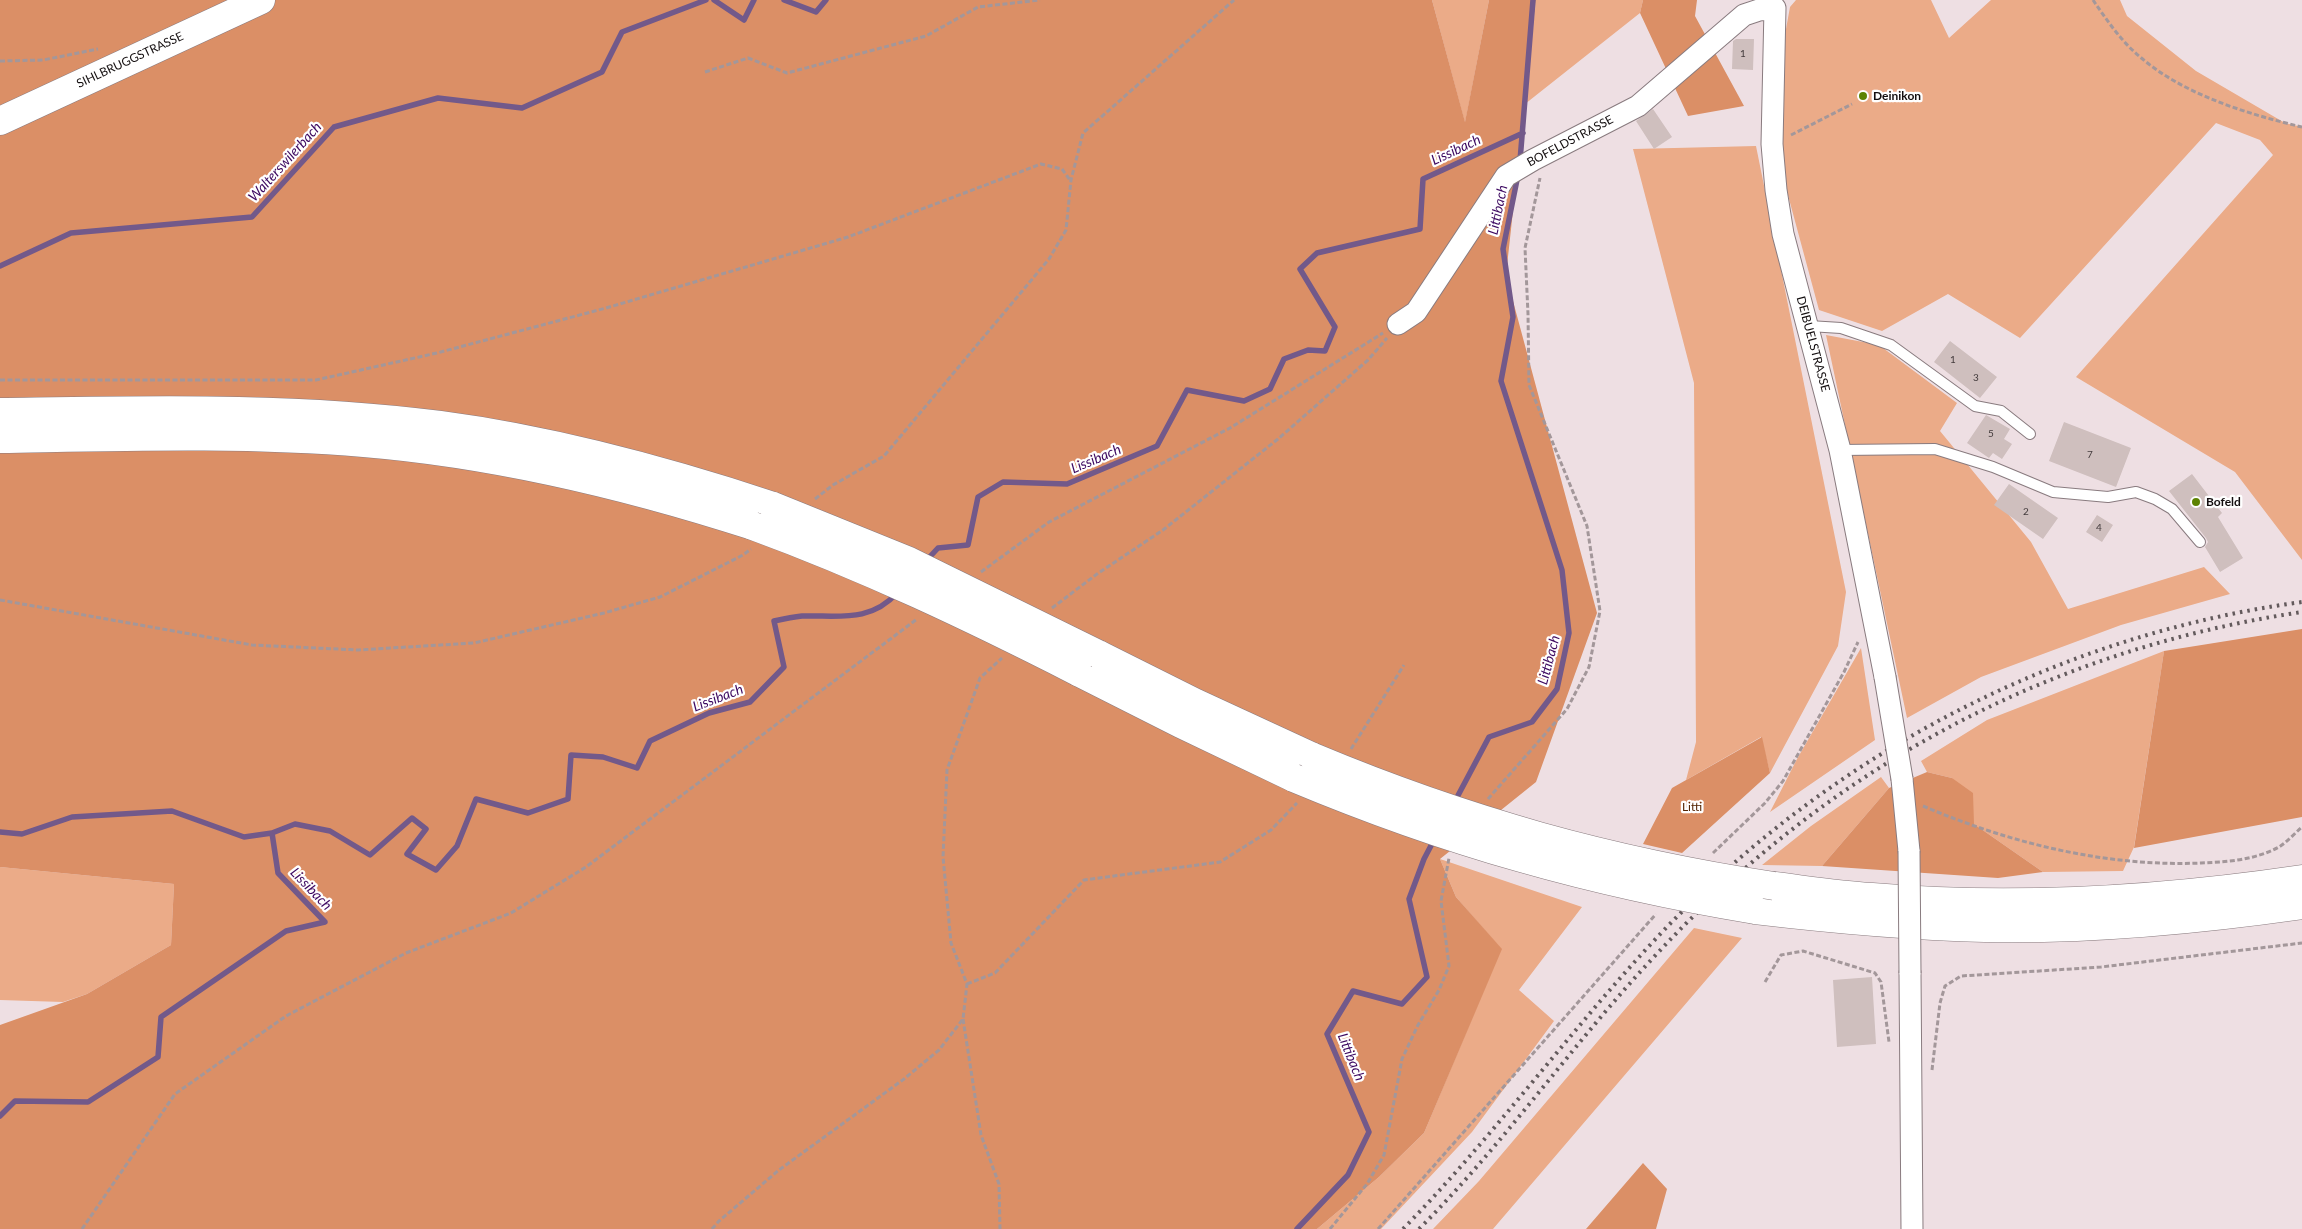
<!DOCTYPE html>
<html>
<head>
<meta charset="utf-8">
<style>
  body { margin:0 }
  canvas { display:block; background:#eedfe3 }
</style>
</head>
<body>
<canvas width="2302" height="1229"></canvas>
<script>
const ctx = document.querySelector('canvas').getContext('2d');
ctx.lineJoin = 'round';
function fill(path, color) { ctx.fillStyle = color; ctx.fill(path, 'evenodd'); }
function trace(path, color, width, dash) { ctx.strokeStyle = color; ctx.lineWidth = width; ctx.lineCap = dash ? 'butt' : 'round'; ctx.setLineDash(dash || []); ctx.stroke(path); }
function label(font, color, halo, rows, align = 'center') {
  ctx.font = font + ' Lato,sans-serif'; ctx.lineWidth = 4.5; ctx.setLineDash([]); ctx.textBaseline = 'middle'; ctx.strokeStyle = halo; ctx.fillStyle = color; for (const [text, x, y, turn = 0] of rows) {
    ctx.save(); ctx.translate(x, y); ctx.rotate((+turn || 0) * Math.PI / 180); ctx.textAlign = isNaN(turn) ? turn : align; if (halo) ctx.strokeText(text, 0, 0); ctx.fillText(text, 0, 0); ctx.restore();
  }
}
const green = new Path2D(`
  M1432 0H1489L1465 123Z
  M1536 0H1643L1640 13 1525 104Z
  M1796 0H1931L1949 38 1991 0H2120L2127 16 2196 71 2285 123 2302 127V560L2235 472 2076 377 2273 155 2260 140 2216 123 2020 338 1948 294 1882 331 1819 310 1775 147 1782 51 1790 7Z
  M1756 146 1846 592 1838 646 1770 773 1761 737 1686 780 1696 742 1694 383 1633 149Z
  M1826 335 1879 345 1957 403 1940 431 2031 542 2068 609 2204 567 2230 594 2121 625 1981 677 1907 718Z
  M1861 648 1875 740 1770 812 1797 759Z
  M2164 651 2134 847 2123 871 2043 872 1974 824 1952 778 1927 772 1921 761 1987 720Z
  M1881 777 1889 788 1822 866 1762 865 1811 826Z
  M1440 859 1582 907 1519 990 1554 1021 1472 1132 1381 1229H1317L1379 1177 1424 1133 1501 949 1456 897Z
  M0 867 174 884 171 945 87 994 63 1002 0 1000Z
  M1694 928 1742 938 1493 1229H1433L1479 1181Z`);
const forest = new Path2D(`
  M0 0H1432L1465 122 1489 0H1536L1506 275 1597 613 1536 782 1440 859 1456 897 1502 949 1424 1133 1379 1177 1317 1229H0V1025L87 994 171 945 174 884 0 867Z
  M1643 0H1697L1695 16 1744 106 1688 116 1640 13Z
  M2302 629V817L2134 848 2164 651Z
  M1762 737 1770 773 1682 853 1643 844 1672 788Z
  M1927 772 1952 778 1973 793 1974 824 2043 872 1998 878 1822 866 1889 788Z
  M1643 1163 1667 1189 1656 1229H1586Z`);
const stream = new Path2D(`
  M714 0 744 20 754 0
  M784 0 816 12 826 0
  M1520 161 1533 0
  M0 266 71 233 252 217 334 127 438 98 522 108 602 72 622 32 706 0
  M925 562 938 548 968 545 978 497 1003 482 1067 484 1157 446 1187 390 1244 401 1270 389 1284 359 1308 350 1325 351 1335 327 1300 269 1317 253 1420 229 1423 179 1523 133
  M1454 803 1489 737 1532 722 1557 689 1569 633 1562 570 1501 381 1513 317 1503 249 1518 175
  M0 832 22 834 72 817 172 811 244 837 272 833
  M0 1116 15 1101 88 1102 158 1057 161 1017 286 931 325 922 278 873 272 833 295 824 330 831 370 855 412 818 426 829 407 854 436 870 457 846 476 799 528 813 568 799 571 755 603 757 637 768 650 741 709 713 750 702 784 667 774 621C783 619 792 617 802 616 838 615 870 623 897 593
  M1297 1229 1348 1175 1369 1132 1327 1034 1353 991 1402 1004 1427 977 1409 899 1424 859 1435 838`);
const building = new Path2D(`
  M1736 39H1754L1753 70 1732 69 1733 41Z
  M1653 109 1672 137 1654 149 1636 121Z
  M1950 341 1997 377 1980 398 1934 362Z
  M1986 415 2010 429 2004 439 2012 444 2002 459 1993 453 1989 458 1967 443Z
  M2064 422 2131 448 2116 487 2049 461Z
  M2192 474 2222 513 2218 517 2243 558 2220 572 2205 547 2208 542 2206 538 2169 491Z
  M2009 484 2058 518 2043 539 1994 505Z
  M2097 515 2113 525 2102 542 2086 532Z
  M1872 977 1876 1044 1837 1047 1833 980Z`);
const path = new Path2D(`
  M2093 0C2106 19 2121 41 2139 56 2182 94 2247 114 2302 127
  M0 61 43 60 98 49
  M705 72 748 58 787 73 926 36 978 7 1040 0
  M1791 135 1852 104
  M0 380H316L437 353 606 308 848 237 1041 164 1062 169 1070 180
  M815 499 833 485 884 456 1049 259 1066 230 1071 180 1083 133 1234 0
  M981 572 1049 522 1230 428 1383 333
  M0 600 252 645 358 650 474 643 604 613 660 597 743 555 751 549
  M1052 608 1097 574 1163 530 1278 439 1368 360 1387 338
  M1351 749 1404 665
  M1488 799 1567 709 1589 667 1600 611 1587 526 1529 385 1528 314 1525 248 1540 178
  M1923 806C2010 843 2105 867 2201 863 2227 862 2255 860 2279 847 2287 842 2295 833 2302 827
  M1713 853 1765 803 1783 781 1844 672 1858 642
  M1765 982 1781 955 1803 951 1875 973 1881 982 1889 1042
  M967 984 995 973 1084 880 1220 862 1271 830 1297 803
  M963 1019 981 1135 999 1184 1000 1229
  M1932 1070 1940 1003 1945 986 1961 976 2101 967 2302 943
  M82 1229 175 1094 286 1016 406 953 511 913 586 867 917 619
  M712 1229 719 1221 779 1170 904 1079 939 1050 963 1019 967 984 951 943 943 857 947 770 980 678 1002 658
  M1330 1229 1367 1184 1384 1155 1402 1059 1418 1025 1439 990 1449 966 1441 901 1449 858
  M1378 1229 1656 914`);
const service = new Path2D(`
  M1809 326 1841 328 1891 345 1975 406 2001 411 2030 434
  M1840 450 1935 449 1993 467 2053 492 2108 497 2136 492 2155 499 2172 509 2200 542`);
const minor = new Path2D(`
  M1775 8 1772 144 1776 190 1783 234 1840 450 1885 677
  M1398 324 1416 312 1506 176 1533 160 1638 106 1744 15 1759 10 1775 8
  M1902 779 1909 851
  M1910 973 1912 1229`);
const primary = new Path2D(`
  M0 121 261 0`);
const motorway = new Path2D(`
  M0 412C147 410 294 406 440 425 554 440 664 470 773 506
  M0 439C121 437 243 433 364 443 497 454 626 485 753 526
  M1098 654 1196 703 1313 757
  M1078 672 1181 724 1294 778
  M1774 886C1807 890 1839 895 1872 897 2015 909 2160 900 2302 879
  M1755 910C1831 919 1908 926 1985 928 2091 930 2197 920 2302 905`);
const rail = new Path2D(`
  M1403 1229C1496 1134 1573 1026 1664 930 1834 753 2058 635 2302 602
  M1419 1229C1503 1145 1571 1046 1652 959 1827 769 2046 650 2302 612`);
const minorBridge = new Path2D(`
  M1885 677 1902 779
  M1909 851 1910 973`);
const motorwayBridge = new Path2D(`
  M773 506 909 561 1098 654
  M753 526C865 567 972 618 1078 672
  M1313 757C1466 821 1610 861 1774 886
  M1294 778C1447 842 1591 883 1755 910`);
const markers = [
  [1863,96,5,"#5d8302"],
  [2196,502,5,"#5d8302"]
];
const numberNames = [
  ["1",1743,54],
  ["1",1953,360],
  ["3",1976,378],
  ["5",1991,434],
  ["7",2090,455],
  ["2",2026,512],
  ["4",2099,528]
];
const streetNames = [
  ["SIHLBRUGGSTRASSE",130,60,-25],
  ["BOFELDSTRASSE",1570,141,-28],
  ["DEIBUELSTRASSE",1813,344,75]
];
const poiNames = [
  ["Deinikon",1873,96],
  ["Bofeld",2206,502]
];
const parkNames = [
  ["Litti",1692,807]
];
const waterNames = [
  ["Lissibach",1456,150,-25],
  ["Walterswilerbach",285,162,-48],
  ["Littibach",1498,210,-78],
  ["Lissibach",1096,459,-23],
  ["Littibach",1549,660,-75],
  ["Lissibach",718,698,-21],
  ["Lissibach",311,889,46],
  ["Littibach",1351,1057,68]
];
fill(green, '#ebab88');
fill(forest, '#db8f66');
trace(stream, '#72598a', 5.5);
fill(building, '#cfbfbe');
trace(service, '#897b7f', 12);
trace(minor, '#897b7f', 23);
trace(primary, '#897b7f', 29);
trace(motorway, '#897b7f', 29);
trace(path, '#a3979a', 3, [5, 2.5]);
trace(service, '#fff', 10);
trace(minor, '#fff', 21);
trace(primary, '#fff', 28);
trace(motorway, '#fff', 28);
trace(rail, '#635a5c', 4, [2.5, 5]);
trace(minorBridge, '#897b7f', 23, []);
trace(motorwayBridge, '#897b7f', 29, []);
trace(minorBridge, '#fff', 21);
trace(motorwayBridge, '#fff', 28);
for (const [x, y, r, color] of markers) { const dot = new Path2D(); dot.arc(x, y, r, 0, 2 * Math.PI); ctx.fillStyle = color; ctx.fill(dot); trace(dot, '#fff', 2); }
label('10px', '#433b3c', null, numberNames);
label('12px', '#140f10', '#fff', streetNames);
label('bold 12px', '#140f10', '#fff', poiNames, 'left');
label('12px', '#532302', '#fff', parkNames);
label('italic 14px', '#3c0860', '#fff', waterNames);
</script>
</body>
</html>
